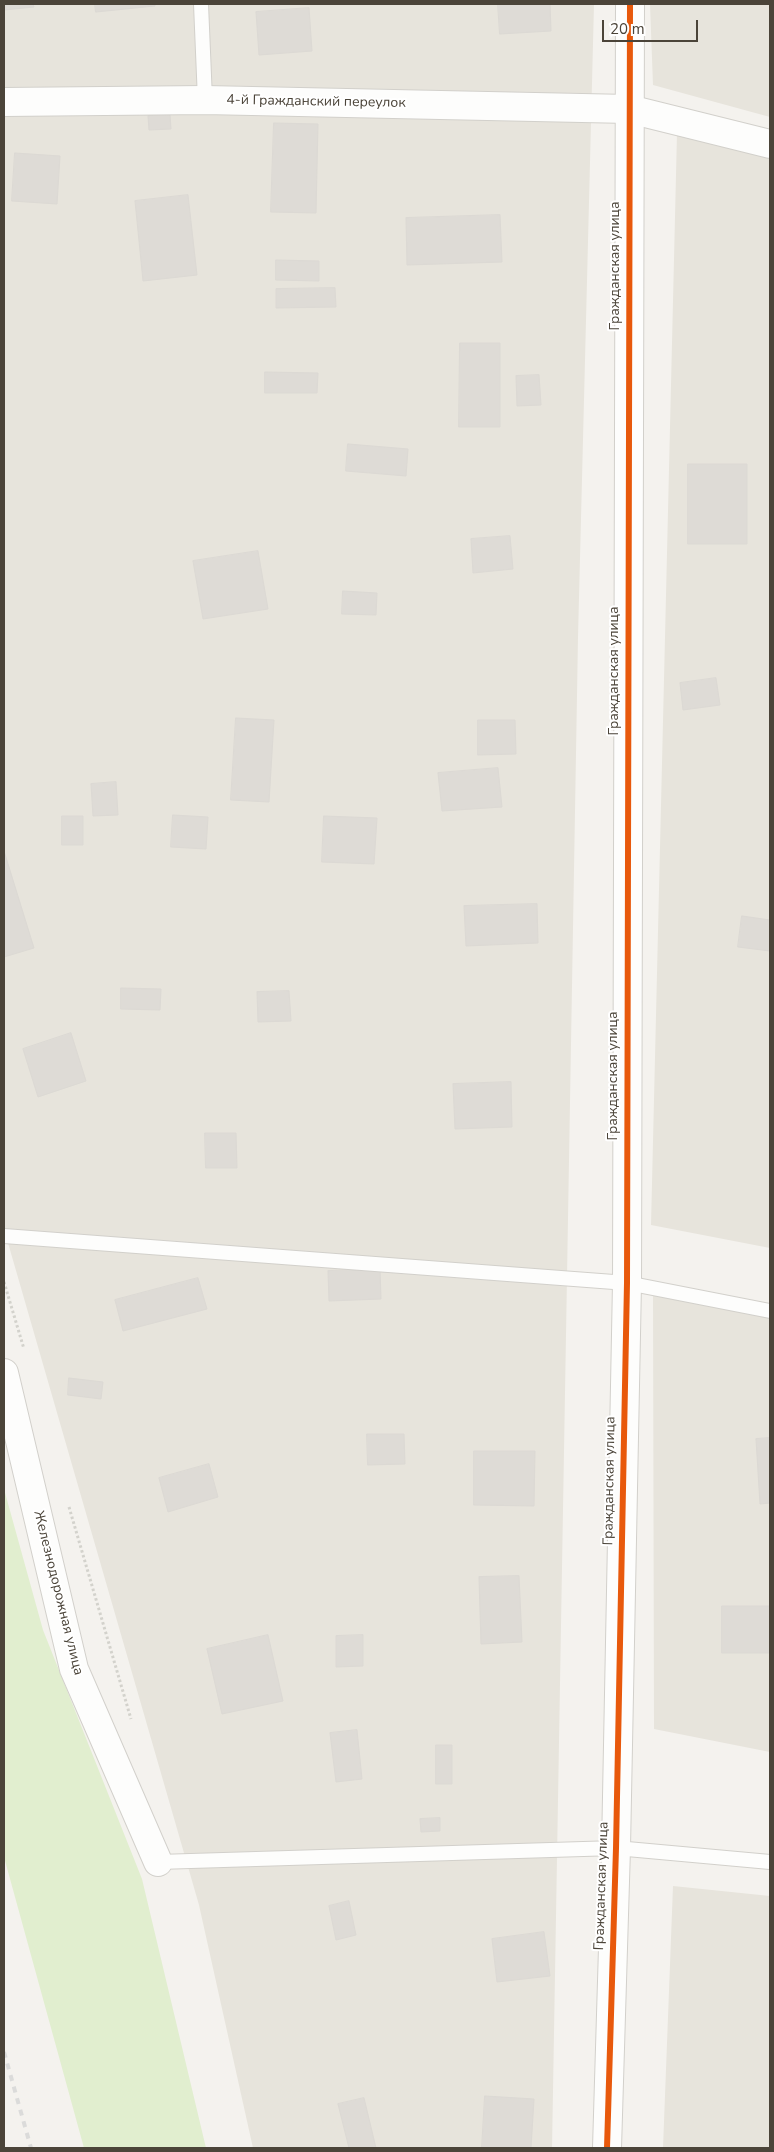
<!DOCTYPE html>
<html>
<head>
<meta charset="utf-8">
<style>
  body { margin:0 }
  #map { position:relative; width:774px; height:2152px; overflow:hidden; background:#f4f2ee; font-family:"Nunito Sans",sans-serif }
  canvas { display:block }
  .frame { position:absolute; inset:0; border:5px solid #4b4439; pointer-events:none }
  .scale { position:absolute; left:602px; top:20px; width:96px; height:22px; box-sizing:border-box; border:2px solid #4b4439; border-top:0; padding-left:6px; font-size:15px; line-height:18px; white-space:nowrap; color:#4b4439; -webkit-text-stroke:4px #fff; paint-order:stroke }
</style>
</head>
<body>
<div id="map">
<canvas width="774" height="2152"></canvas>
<div class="frame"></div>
<div class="scale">20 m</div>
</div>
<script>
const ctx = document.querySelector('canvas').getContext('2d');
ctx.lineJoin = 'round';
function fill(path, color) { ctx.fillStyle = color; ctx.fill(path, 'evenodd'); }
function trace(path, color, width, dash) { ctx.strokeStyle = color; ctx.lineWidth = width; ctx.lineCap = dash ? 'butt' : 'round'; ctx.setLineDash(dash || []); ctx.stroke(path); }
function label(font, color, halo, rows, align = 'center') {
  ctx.font = font + ' "Nunito Sans",sans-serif'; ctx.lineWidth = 4; ctx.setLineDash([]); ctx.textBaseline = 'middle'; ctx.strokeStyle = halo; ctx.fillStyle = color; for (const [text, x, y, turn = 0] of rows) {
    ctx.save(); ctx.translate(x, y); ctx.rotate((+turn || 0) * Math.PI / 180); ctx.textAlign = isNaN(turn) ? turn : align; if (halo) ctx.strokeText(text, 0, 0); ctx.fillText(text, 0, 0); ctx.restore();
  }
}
const residential = new Path2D(`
  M4 4H594L578 637 552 2148H253L199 1905 4 1229Z
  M650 4H770V117L653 85Z
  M677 133 770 157V1248L651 1225Z
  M653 1294 770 1314V1752L654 1729Z
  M673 1886 770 1896V2148H663Z`);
const green = new Path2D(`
  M4 1489 43 1630 142 1879 206 2148H84L4 1857Z`);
const building = new Path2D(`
  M4 4H33L34 7 4 10Z
  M95 4H155V6L96 12Z
  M498 4H550L551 31 500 34Z
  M309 8 312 51 259 55 256 12Z
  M170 115 171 129 149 130 148 116Z
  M274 123 318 124 316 213 271 212Z
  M15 153 60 156 57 204 12 201Z
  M188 195 197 275 143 281 135 201Z
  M500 215 502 262 407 265 406 218Z
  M276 260 319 261V281L276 280Z
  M335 288 336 307 276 308V289Z
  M460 343H500V427H459Z
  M265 372 318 373 317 393H265Z
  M539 375 541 405 517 406 516 376Z
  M348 444 408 449 406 476 346 471Z
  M688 464H747V544H688Z
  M510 536 513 569 473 573 471 539Z
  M258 551 268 609 203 619 193 561Z
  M343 591 377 593 376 615 342 614Z
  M716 678 720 705 683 710 680 683Z
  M236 718 274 720 269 802 231 800Z
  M478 720H515L516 754 478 755Z
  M498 768 502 807 442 811 438 773Z
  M116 782 118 815 93 816 91 784Z
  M173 815 208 817 206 849 171 847Z
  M62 816H83V845H62Z
  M324 816 377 818 374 864 322 862Z
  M4 851 34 948 4 957Z
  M537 904 538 943 466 946 464 906Z
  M742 916 770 920V951L738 947Z
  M121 988 161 989 160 1010 121 1009Z
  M289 991 291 1021 258 1022 257 992Z
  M71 1033 86 1081 38 1097 23 1049Z
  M511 1082 512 1127 455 1129 453 1084Z
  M205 1133H236L237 1168H206Z
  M380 1269 381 1299 329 1301 328 1271Z
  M198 1278 207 1309 123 1331 115 1300Z
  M69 1378 103 1382 101 1399 68 1395Z
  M367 1434H404L405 1464 368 1465Z
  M770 1438V1503L760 1504 756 1439Z
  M474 1451H535L534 1506 474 1505Z
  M209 1464 218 1497 168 1512 159 1478Z
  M519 1576 522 1642 481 1644 479 1577Z
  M722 1606H770V1653H722Z
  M268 1635 283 1701 222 1714 207 1649Z
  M363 1635V1666L336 1667V1636Z
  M357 1730 362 1779 336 1782 330 1733Z
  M436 1745H452V1784H436Z
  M440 1818V1831L421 1832 420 1819Z
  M349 1901 356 1935 336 1940 329 1906Z
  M544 1932 550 1976 497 1982 492 1939Z
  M485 2096 534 2099 531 2148H482Z
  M364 2098 376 2148H349L338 2104Z`);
const path = new Path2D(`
  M4 1282 24 1349
  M69 1507 131 1719`);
const service = new Path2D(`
  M201 4 205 100
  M4 1236 627 1283 770 1311
  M158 1862 616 1848 770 1862`);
const minor = new Path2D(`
  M4 102 205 100 629 109 770 144
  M4 1373 74 1669 158 1862`);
const tertiary = new Path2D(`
  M607 2148 616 1848 627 1283 630 4`);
const rail = new Path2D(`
  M4 2052 31 2148`);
const cycleway = new Path2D(`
  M607 2148 616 1848 627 1283 630 4`);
const streetNames = [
  ["4-й Гражданский переулок",316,102,1],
  ["Гражданская улица",616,266,-90],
  ["Гражданская улица",615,671,-90],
  ["Гражданская улица",614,1076,-90],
  ["Гражданская улица",610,1481,-89],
  ["Железнодорожная улица",58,1593,76],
  ["Гражданская улица",602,1886,-88]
];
fill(residential, '#e7e4dc');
fill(green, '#e1eecf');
fill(building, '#dedbd6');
trace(building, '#dcd9d4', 1);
trace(service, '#d2d0cb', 16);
trace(minor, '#d2d0cb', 30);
trace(tertiary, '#d2d0cb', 30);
trace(path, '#d3d2cc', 3, [2.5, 2.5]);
trace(service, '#fdfdfc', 14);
trace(minor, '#fdfdfc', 28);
trace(tertiary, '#fdfdfc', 28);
trace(rail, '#dbdbda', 4, [6, 6]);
trace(cycleway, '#e8590c', 6);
label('14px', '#4b4439', '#fff', streetNames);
</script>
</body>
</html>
